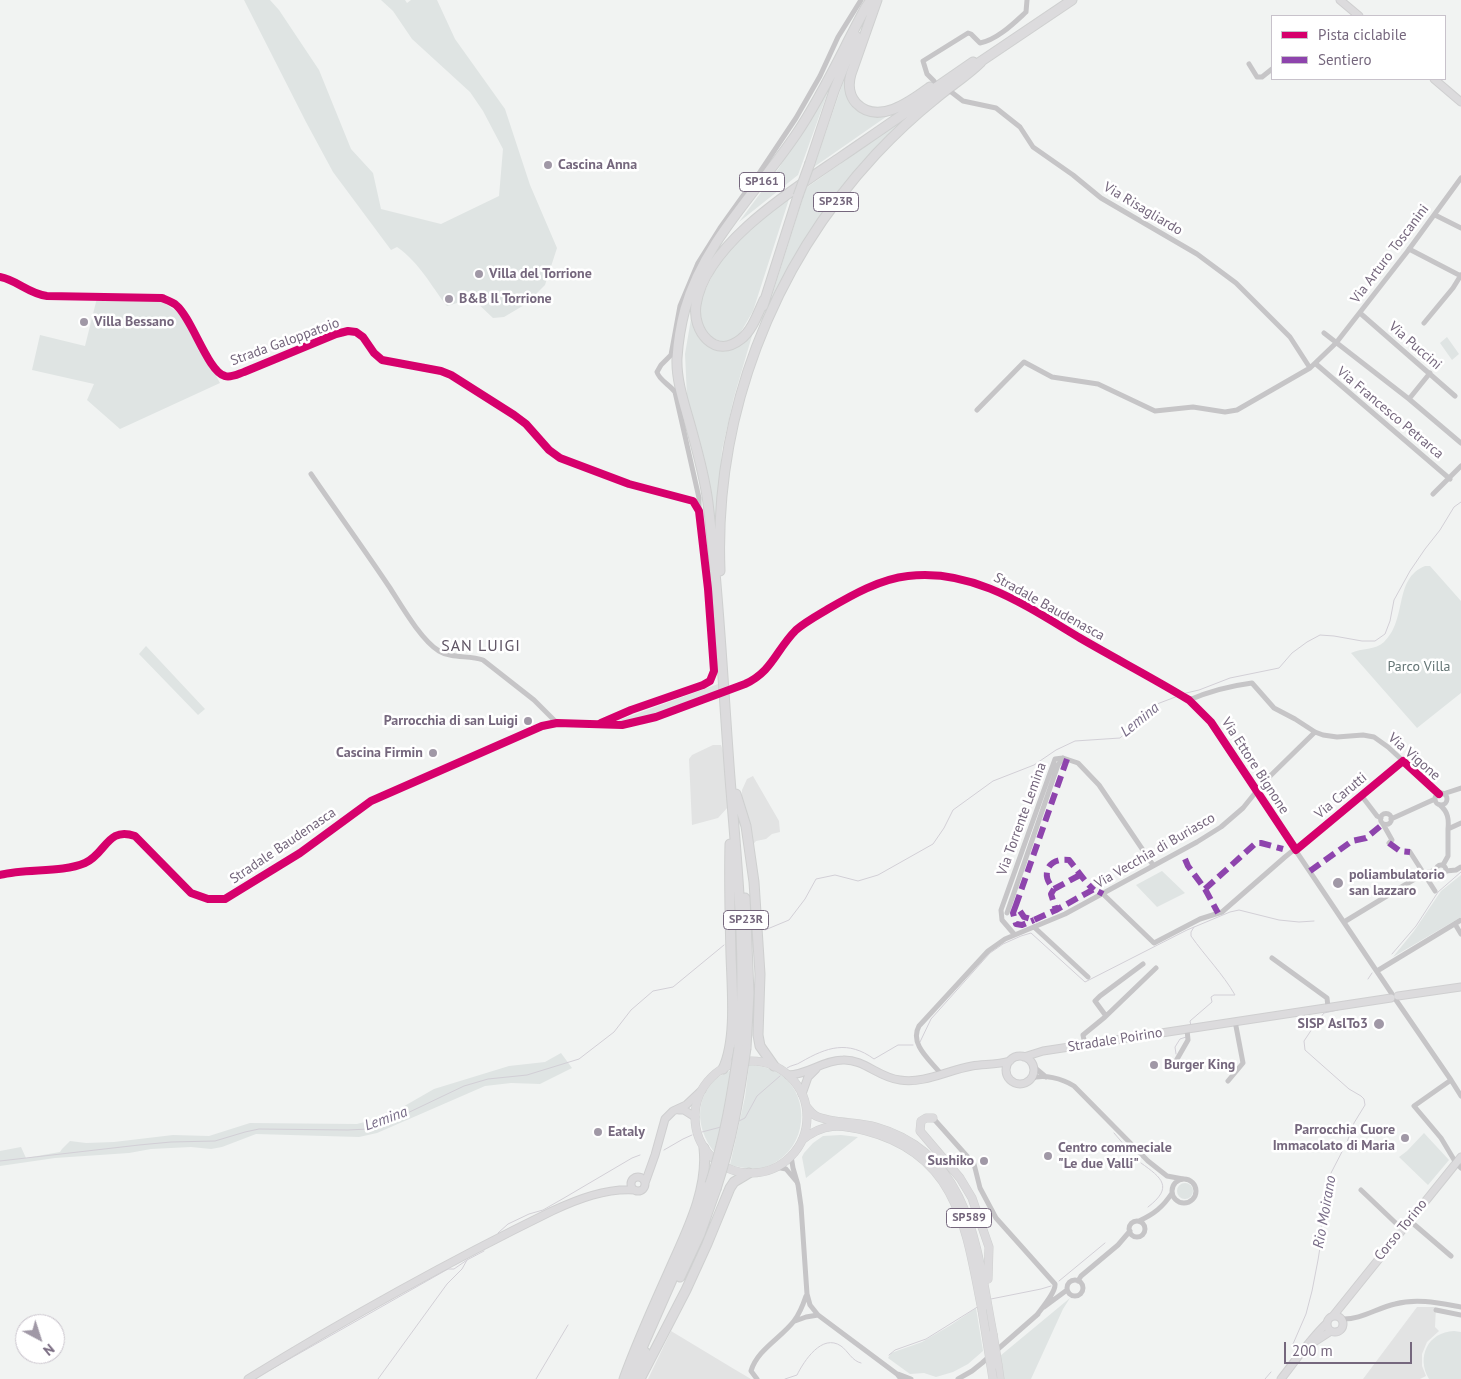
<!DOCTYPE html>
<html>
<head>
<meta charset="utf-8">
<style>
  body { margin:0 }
  #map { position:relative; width:1461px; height:1379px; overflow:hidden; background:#f1f3f2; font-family:"PT Sans",sans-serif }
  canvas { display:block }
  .legend { position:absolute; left:1271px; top:15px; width:175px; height:65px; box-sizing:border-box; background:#fff; border:1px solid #c8c2cb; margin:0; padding:6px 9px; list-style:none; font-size:15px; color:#75677d }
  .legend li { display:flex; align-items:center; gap:10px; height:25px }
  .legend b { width:25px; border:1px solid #c8c2cb }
  .north { position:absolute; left:15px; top:1314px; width:50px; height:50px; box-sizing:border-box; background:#fff; border:1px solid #c8c2cb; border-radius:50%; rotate:140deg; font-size:14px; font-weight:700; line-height:20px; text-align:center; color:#75677d }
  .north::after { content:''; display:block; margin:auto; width:18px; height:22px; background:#a098a6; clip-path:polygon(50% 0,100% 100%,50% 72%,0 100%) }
  .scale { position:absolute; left:1284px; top:1342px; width:128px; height:22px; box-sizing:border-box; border:2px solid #75677d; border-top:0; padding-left:6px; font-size:15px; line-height:18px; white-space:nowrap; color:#75677d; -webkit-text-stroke:4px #fff; paint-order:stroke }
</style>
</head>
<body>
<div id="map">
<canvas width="1461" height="1379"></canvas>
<ul class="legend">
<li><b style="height:6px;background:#d6006c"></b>Pista ciclabile</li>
<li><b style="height:6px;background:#8e44ad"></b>Sentiero</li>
</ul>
<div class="north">N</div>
<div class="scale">200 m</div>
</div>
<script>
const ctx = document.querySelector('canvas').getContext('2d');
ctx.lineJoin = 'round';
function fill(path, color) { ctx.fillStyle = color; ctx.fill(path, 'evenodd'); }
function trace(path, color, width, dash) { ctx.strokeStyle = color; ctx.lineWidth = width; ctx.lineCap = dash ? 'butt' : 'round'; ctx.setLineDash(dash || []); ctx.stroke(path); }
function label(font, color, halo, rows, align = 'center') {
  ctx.font = font + ' "PT Sans",sans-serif'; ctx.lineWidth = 5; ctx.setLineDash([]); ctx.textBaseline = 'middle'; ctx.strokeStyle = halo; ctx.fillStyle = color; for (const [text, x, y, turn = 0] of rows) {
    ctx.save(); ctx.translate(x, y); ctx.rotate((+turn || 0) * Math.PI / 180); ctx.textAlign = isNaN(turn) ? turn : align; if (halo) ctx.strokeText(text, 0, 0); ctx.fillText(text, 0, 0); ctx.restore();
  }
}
const built = new Path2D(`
  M713 745H721L727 762 729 806 718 818 692 825 689 759 692 755Z
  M753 776 779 821 780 832 772 834 766 839 756 841 751 847 742 800V790L747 779Z
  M1417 1307H1436L1435 1327 1439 1331 1427 1342 1422 1354V1366L1426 1376 1420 1379H1363Z
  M671 1331 734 1369 751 1379H648Z`);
const green = new Path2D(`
  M244 0H270L279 10 319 70 351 149 373 173 381 209 441 224 499 196 503 149 483 111 470 92 412 39 393 11 381 0H405L407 3 411 0H437L455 39 505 109 530 185 557 248 545 285 526 304 504 317 493 318 473 299 463 298 457 303 447 306C431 286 420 263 397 247L391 250 333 172 306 122Z
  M849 65C842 104 852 120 893 112L814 167Z
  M834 75 798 175 739 222 779 168Z
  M918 109 894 131 845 183 800 247 764 321 806 188Z
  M790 196 753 311 738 337 724 342 707 336 700 321 699 303 719 262 752 225Z
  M97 298 160 300 183 316 220 383 120 429 87 400 94 384 32 370 40 335 85 346Z
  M692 313C695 337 698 343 722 350L754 329 734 397 722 450 716 551 687 397 685 354Z
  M1447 337 1459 354 1452 360 1440 343Z
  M1425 566H1430L1461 601V693L1417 728 1351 653C1361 648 1376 650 1384 642 1408 619 1393 579 1425 566Z
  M146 646 205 709 198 715 139 654Z
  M718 684 719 692C685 704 650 722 614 722Z
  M1162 871 1185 893 1157 907 1136 885Z
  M1461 875V917L1393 957 1414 931 1441 891Z
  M561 1053 572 1068 540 1084 511 1083 485 1086 377 1133 359 1137 256 1134 222 1147 211 1149 191 1147 151 1149 129 1153 55 1158 0 1166V1151L21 1147 26 1158 60 1152 62 1149 70 1141 86 1143 114 1142 173 1135 209 1136 250 1123 357 1124 387 1116 434 1089 509 1066 545 1062Z
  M749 1065C757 1066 764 1066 772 1070 806 1084 811 1132 784 1156 777 1162 767 1168 757 1169 748 1169 739 1167 730 1165L745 1097Z
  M732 1069 716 1154C698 1133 693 1104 713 1082 718 1076 726 1073 732 1069Z
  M1424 1133 1449 1160 1428 1185 1399 1157 1407 1151Z
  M841 1135 858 1137 806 1178 802 1157 804 1153 813 1143 823 1136Z
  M1177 1191a8 8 0 1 1 16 0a8 8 0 1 1-16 0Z
  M1070 1298 1063 1309 1031 1379H1004L1000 1356Z
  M976 1308 983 1351 968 1364 953 1372 936 1377 924 1373 910 1374 888 1358 891 1353 922 1342 951 1325Z
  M1454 1331 1461 1332V1379H1429C1416 1357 1428 1332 1454 1331Z`);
const stream = new Path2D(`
  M1182 694 1199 690 1230 678 1279 668 1292 653 1307 642 1320 635 1334 636 1362 641H1375L1385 634 1390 621 1394 600 1410 571 1425 549 1440 530 1454 507 1461 502
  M765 930 789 920 805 899 816 879 835 875 858 881 878 875 933 844 944 828 953 810 993 781 1034 765 1056 750 1075 741 1120 738 1157 704 1178 696
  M1392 954 1416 926 1438 892 1461 872
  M1368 979 1372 973
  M1191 1026 1190 1021 1212 1002 1211 997 1214 995H1235C1223 974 1205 956 1191 936V932L1194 927
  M920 1042 931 1019 990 953 1003 944 1021 936 1031 933 1085 982 1187 930 1230 912 1239 910 1279 920 1299 922 1314 921
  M1176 1054 1175 1047 1180 1039 1186 1037
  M787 1068C791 1065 797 1065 801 1062 827 1047 848 1040 874 1059L898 1045H913
  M737 1122 745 1118 757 1096 780 1076
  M702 1132 721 1127
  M1114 1133 1126 1147
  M664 1150 683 1139 692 1135
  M0 1161 139 1145 171 1142 215 1141 245 1132 259 1129 348 1130 368 1129 399 1117 464 1086 488 1079 527 1075 579 1059 614 1032 631 1010 653 991 673 987 724 945
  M1141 1163C1162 1178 1174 1187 1148 1207
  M498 1233 508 1224 529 1214 543 1210 564 1198 632 1158 640 1155
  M1059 1281 1105 1243
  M991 1299 1041 1289 1051 1286
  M1293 1344 1306 1314 1312 1291 1318 1260 1322 1235 1321 1223 1330 1175 1347 1142 1354 1123 1365 1105 1364 1099 1361 1096 1349 1089 1305 1050 1304 1041 1316 1023 1324 1013 1338 1010
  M889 1355 895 1350 926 1339 979 1306
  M270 1370 448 1269H454L467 1260
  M378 1379 447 1284 462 1269 467 1260 484 1251
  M536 1379 568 1325
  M785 1379 797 1375C804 1361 822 1333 841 1346 848 1351 852 1361 861 1363
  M1265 1379 1271 1372`);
const minor = new Path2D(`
  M1249 64 1257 77H1262L1272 69
  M934 81 927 74 923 61 968 33 971 34 980 43C997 40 1014 23 1026 12L1027 0
  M950 91 963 101 996 108 1020 127 1033 147 1073 175 1101 198 1197 254 1236 283 1290 337 1310 368
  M1435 215 1461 228
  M1409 249 1461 276
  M0 277C17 280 29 294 47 296L162 298C167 300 173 302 176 305 192 318 208 372 225 376 231 378 238 374 244 372L336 334 348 331 356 332 363 337 374 353 382 360 441 371 451 375 514 415 526 424 549 450 560 458 629 484 693 501 699 511 708 589 714 671 710 681 703 685 631 710 599 724
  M1360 313 1455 396
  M1424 323 1453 288 1461 275
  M1324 333 1409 399 1461 443
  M1316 364 1450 479
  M1409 399 1430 373
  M977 410 1024 362 1052 377 1098 384 1155 411 1193 407 1225 412 1237 410 1310 368 1336 343 1407 252 1461 178
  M311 474C337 512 364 549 390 588 401 605 421 640 439 651 452 659 469 655 483 660L534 700 557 723
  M1433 494 1461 466
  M699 509V498L675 392C670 385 659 380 657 372L661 365 671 355 680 306 698 263 720 228 760 172 796 118 820 76 838 37 861 0
  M732 689C740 685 749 683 756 678 774 667 782 644 797 629 806 621 819 615 829 609 853 595 881 579 909 576 973 568 1027 606 1080 637 1111 656 1143 674 1175 692L1189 700 1204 714 1392 994
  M1189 700C1210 691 1229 686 1252 683L1274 708 1295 719 1315 732 1323 735 1337 737 1363 735 1374 737 1388 747 1439 794
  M1435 799a6 6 0 1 1 12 0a6 6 0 1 1-12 0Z
  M1443 794 1461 788
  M1361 795 1377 816 1381 818
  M1440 805C1448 812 1449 819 1448 829
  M1380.5 819a5.5 5.5 0 1 1 11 0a5.5 5.5 0 1 1-11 0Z
  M1391 819 1435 799
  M1383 824 1392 840 1389 843
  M1410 852 1435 891
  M1443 865 1448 856V829L1461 823
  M1436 870a5 5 0 1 1 10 0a5 5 0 1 1-10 0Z
  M1446 871 1456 870 1461 867
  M0 875C26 868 61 873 85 863 106 854 107 826 135 836L191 893 208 899H225L300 853 371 801 530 731 557 723 622 725C655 719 687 705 718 694
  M1103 894 1154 943 1200 919 1222 912 1285 857 1403 761
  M1007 913 1058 765 1063 758
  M1344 922 1423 874 1436 870
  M1455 924 1461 934
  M1034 927 1088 977
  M1014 934 1002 920 1001 910 1055 759 1063 758 1078 763 1099 785 1153 865
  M1272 958 1327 998 1328 1007
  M1377 971 1461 920
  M1396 1000 1451 1080
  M1106 1016 1095 1001 1100 996 1143 964
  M1085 1045 1083 1035 1105 1017 1156 968
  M1176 1061 1188 1040 1187 1029
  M1034 1067 1046 1077
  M941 1074C930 1060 909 1044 919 1026L988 951 1005 939 1065 914 1197 842 1221 827 1243 808 1264 782 1315 732
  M1030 1079C1043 1073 1063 1079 1074 1086L1148 1161 1167 1176 1183 1179
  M1228 1081 1243 1063 1235 1021
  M1461 1096 1451 1080 1414 1106 1441 1138 1456 1163 1461 1168
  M933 1118 974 1164 980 1188 996 1218 1055 1284C1056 1292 1042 1308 1036 1316
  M791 1156 793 1168 798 1185 801 1206 807 1294 810 1305 818 1315 897 1374 901 1379
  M776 1167 786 1169 797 1182
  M1172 1191a12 12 0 1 1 24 0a12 12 0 1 1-24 0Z
  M1361 1190 1402 1229
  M1409 1220 1451 1256
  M1139 1221C1154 1214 1163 1207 1172 1193
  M1129 1229a8 8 0 1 1 16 0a8 8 0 1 1-16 0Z
  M1067 1288a8 8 0 1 1 16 0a8 8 0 1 1-16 0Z
  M1078 1281 1081 1276 1118 1245 1130 1231
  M1044 1307 1067 1290
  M1436 1310 1461 1315
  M1342 1319C1360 1320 1377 1308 1395 1304 1417 1298 1439 1303 1461 1307
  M795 1321 806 1317 818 1315
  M898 1374 911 1379
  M757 1379 751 1371C757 1350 781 1338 794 1321 800 1313 803 1305 806 1296
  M958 1379 972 1371 982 1363 1038 1314`);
const secondary = new Path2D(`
  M1340 0 1359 16
  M1434 79 1461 102
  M1398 996 1461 987
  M1006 1070a14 14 0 1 1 28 0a14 14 0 1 1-28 0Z
  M1024 1057 1043 1051 1391 998
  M788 1075C808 1075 823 1060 843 1060 864 1059 879 1078 900 1080 924 1084 948 1070 972 1066 984 1064 997 1065 1010 1061
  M802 1094 808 1077 816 1069
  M679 1110H684L695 1117
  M631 1184a7 7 0 1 1 14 0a7 7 0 1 1-14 0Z
  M645 1183 655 1155 665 1119 673 1111 686 1105 702 1090
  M1327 1324a8 8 0 1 1 16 0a8 8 0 1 1-16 0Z
  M1333 1316 1461 1157
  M1311 1344 1331 1331
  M248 1379C347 1318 448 1262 552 1211 578 1199 606 1188 635 1190
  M1281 1379C1296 1360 1310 1339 1327 1323`);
const primary = new Path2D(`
  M695 1117a56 56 0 1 1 112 0a56 56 0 1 1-112 0Z
  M806 1106C809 1110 812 1114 816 1116 830 1123 859 1122 876 1127 972 1154 977 1252 993 1334
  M933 1118H926L921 1121 920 1131 960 1178 972 1198 989 1247 988 1279
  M802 1140C823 1123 840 1124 866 1131 959 1155 966 1230 982 1310
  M998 1365 1000 1379`);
const trunk = new Path2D(`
  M877 0 851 74C848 84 849 95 856 103 878 126 911 101 930 87
  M977 64 1072 0
  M928 93 973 62
  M810 163 834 91 856 36
  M764 300C758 313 752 331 741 339 715 360 692 331 696 305 705 244 794 189 841 157 873 135 904 114 935 92
  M763 306 798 196
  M720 571C714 417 771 267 876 154 894 135 914 116 934 100 949 87 967 76 981 62
  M736 794 746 826 754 882 760 974 758 1035 760 1046 774 1066
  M745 898 749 993 746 1048
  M739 1048C747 958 737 867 730 778 723 686 719 594 708 503 705 478 698 453 691 428 685 406 676 381 677 358 678 342 681 324 685 309 704 241 759 190 797 133 824 93 843 49 866 7L871 0
  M723 1069C737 1040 732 988 731 955 730 918 729 881 730 844
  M680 1277 700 1234 716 1189
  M638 1357 693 1232 710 1184
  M624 1379C637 1343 653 1308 669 1272 685 1235 709 1191 704 1148
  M632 1379 645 1352
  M640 1379 686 1290 707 1244 730 1188 734 1182 749 1173`);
const minorBridge = new Path2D(`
  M718 694 732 689`);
const primaryBridge = new Path2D(`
  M982 1310 993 1379
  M993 1334 998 1365`);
const trunkBridge = new Path2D(`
  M798 196 810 163
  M710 1184C725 1139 732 1094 739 1048
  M716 1189C732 1140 739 1098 746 1048`);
const quiet = new Path2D(`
  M1067 759 1016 905 1024 917 1034 920 1056 910 1094 889 1103 894
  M1389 843 1400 851 1410 852
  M1185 859 1188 866 1205 889 1218 913
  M1310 871 1352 841 1366 838 1383 824
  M1080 875 1054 889C1039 874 1049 857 1069 860 1078 871 1084 881 1094 890
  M1054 889 1051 894 1056 910
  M1205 889 1256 843H1261L1283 849
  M1016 905 1013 913 1016 924 1022 925 1034 920`);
const cycleway = new Path2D(`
  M0 277C17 280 29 294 47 296L162 298C167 300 173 302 176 305 192 318 208 372 225 376 231 378 238 374 244 372L336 334 348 331 356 332 363 337 374 353 382 360 441 371 451 375 514 415 526 424 549 450 560 458 629 484 693 501 699 511 708 589 714 671 710 681 703 685 631 710 601 723
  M0 875C26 868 61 873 85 863 106 854 107 826 135 836L191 893 208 899H225L300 853 371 801 542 726 557 723 622 725 656 717 745 684C772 672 776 650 796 630 805 622 818 615 828 609 852 595 880 579 908 576 973 568 1028 607 1080 638 1116 659 1153 678 1189 700L1211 722 1296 850 1403 761 1439 794`);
const markers = [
  [548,165,5,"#a098a6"],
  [479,274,5,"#a098a6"],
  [449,299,5,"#a098a6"],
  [84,322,5,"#a098a6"],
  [528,721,5,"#a098a6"],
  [433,753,5,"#a098a6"],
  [1338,883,6,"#a098a6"],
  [1379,1024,6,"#a098a6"],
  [1154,1065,5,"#a098a6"],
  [598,1132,5,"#a098a6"],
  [1405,1138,5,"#a098a6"],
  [1048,1156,5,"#a098a6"],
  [984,1161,5,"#a098a6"]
];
const shields = [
  [762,182,45],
  [836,202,45],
  [746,920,45],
  [969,1218,45]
];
const shieldNames = [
  ["SP161",762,182],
  ["SP23R",836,202],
  ["SP23R",746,920],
  ["SP589",969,1218]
];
const poiNames = [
  ["Cascina Anna",558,165],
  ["Villa del Torrione",489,274],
  ["B&B Il Torrione",459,299],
  ["Villa Bessano",94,322],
  ["Parrocchia di san Luigi",518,721,"right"],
  ["Cascina Firmin",423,753,"right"],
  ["poliambulatorio",1349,875],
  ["san lazzaro",1349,891],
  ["SISP AslTo3",1368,1024,"right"],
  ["Burger King",1164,1065],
  ["Parrocchia Cuore",1395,1130,"right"],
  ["Immacolato di Maria",1395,1146,"right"],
  ["Eataly",608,1132],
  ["Centro commeciale",1058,1148],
  ["\"Le due Valli\"",1058,1164],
  ["Sushiko",974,1161,"right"]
];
const streetNames = [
  ["Via Risagliardo",1143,209,31],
  ["Via Arturo Toscanini",1390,254,-53],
  ["Strada Galoppatoio",285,342,-20],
  ["Via Puccini",1415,346,41],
  ["Via Francesco Petrarca",1390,413,40],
  ["Stradale Baudenasca",1049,607,29],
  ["Via Vigone",1414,757,41],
  ["Via Ettore Bignone",1255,766,57],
  ["Via Carutti",1341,796,-40],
  ["Via Torrente Lemina",1022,819,-70],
  ["Stradale Baudenasca",283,846,-34],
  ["Via Vecchia di Buriasco",1155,851,-30],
  ["Stradale Poirino",1115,1040,-9],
  ["Corso Torino",1401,1230,-51]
];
const parkNames = [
  ["Parco Villa",1419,667]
];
const waterNames = [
  ["Lemina",1140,720,-39],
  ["Lemina",386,1119,-20],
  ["Rio Moirano",1325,1212,-80]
];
const quarterNames = [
  ["SAN LUIGI",481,646]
];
fill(built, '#e2e3e3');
fill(green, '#dfe4e3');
trace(stream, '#d2cfd6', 1);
trace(secondary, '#cfcfd0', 9);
trace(primary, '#cfd0d0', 9);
trace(trunk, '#cfd0d0', 11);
trace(minor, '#c6c5c7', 5);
trace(secondary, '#dcdbdd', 7);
trace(primary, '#dcdbdd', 8);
trace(trunk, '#dcdbdd', 9);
trace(primaryBridge, '#cfd0d0', 9, []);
trace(trunkBridge, '#cfd0d0', 11, []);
trace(minorBridge, '#c6c5c7', 5);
trace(primaryBridge, '#dcdbdd', 8);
trace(trunkBridge, '#dcdbdd', 9);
trace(quiet, '#8e44ad', 6, [12, 6]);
trace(cycleway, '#d6006c', 8);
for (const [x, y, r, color] of markers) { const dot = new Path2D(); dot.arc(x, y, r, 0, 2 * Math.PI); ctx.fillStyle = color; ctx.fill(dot); trace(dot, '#fff', 2); }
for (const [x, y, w] of shields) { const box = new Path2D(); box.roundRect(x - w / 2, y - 9.5, w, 19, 4); ctx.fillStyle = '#fff'; ctx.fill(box); trace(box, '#75677d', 1); }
label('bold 12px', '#75677d', null, shieldNames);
label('bold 14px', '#75677d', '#fff', poiNames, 'left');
label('14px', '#75677d', '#fff', streetNames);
label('14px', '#647575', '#fff', parkNames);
label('italic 15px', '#796d88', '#fff', waterNames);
ctx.letterSpacing = '1px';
label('16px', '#5e5363', '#fff', quarterNames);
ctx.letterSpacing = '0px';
</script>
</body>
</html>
